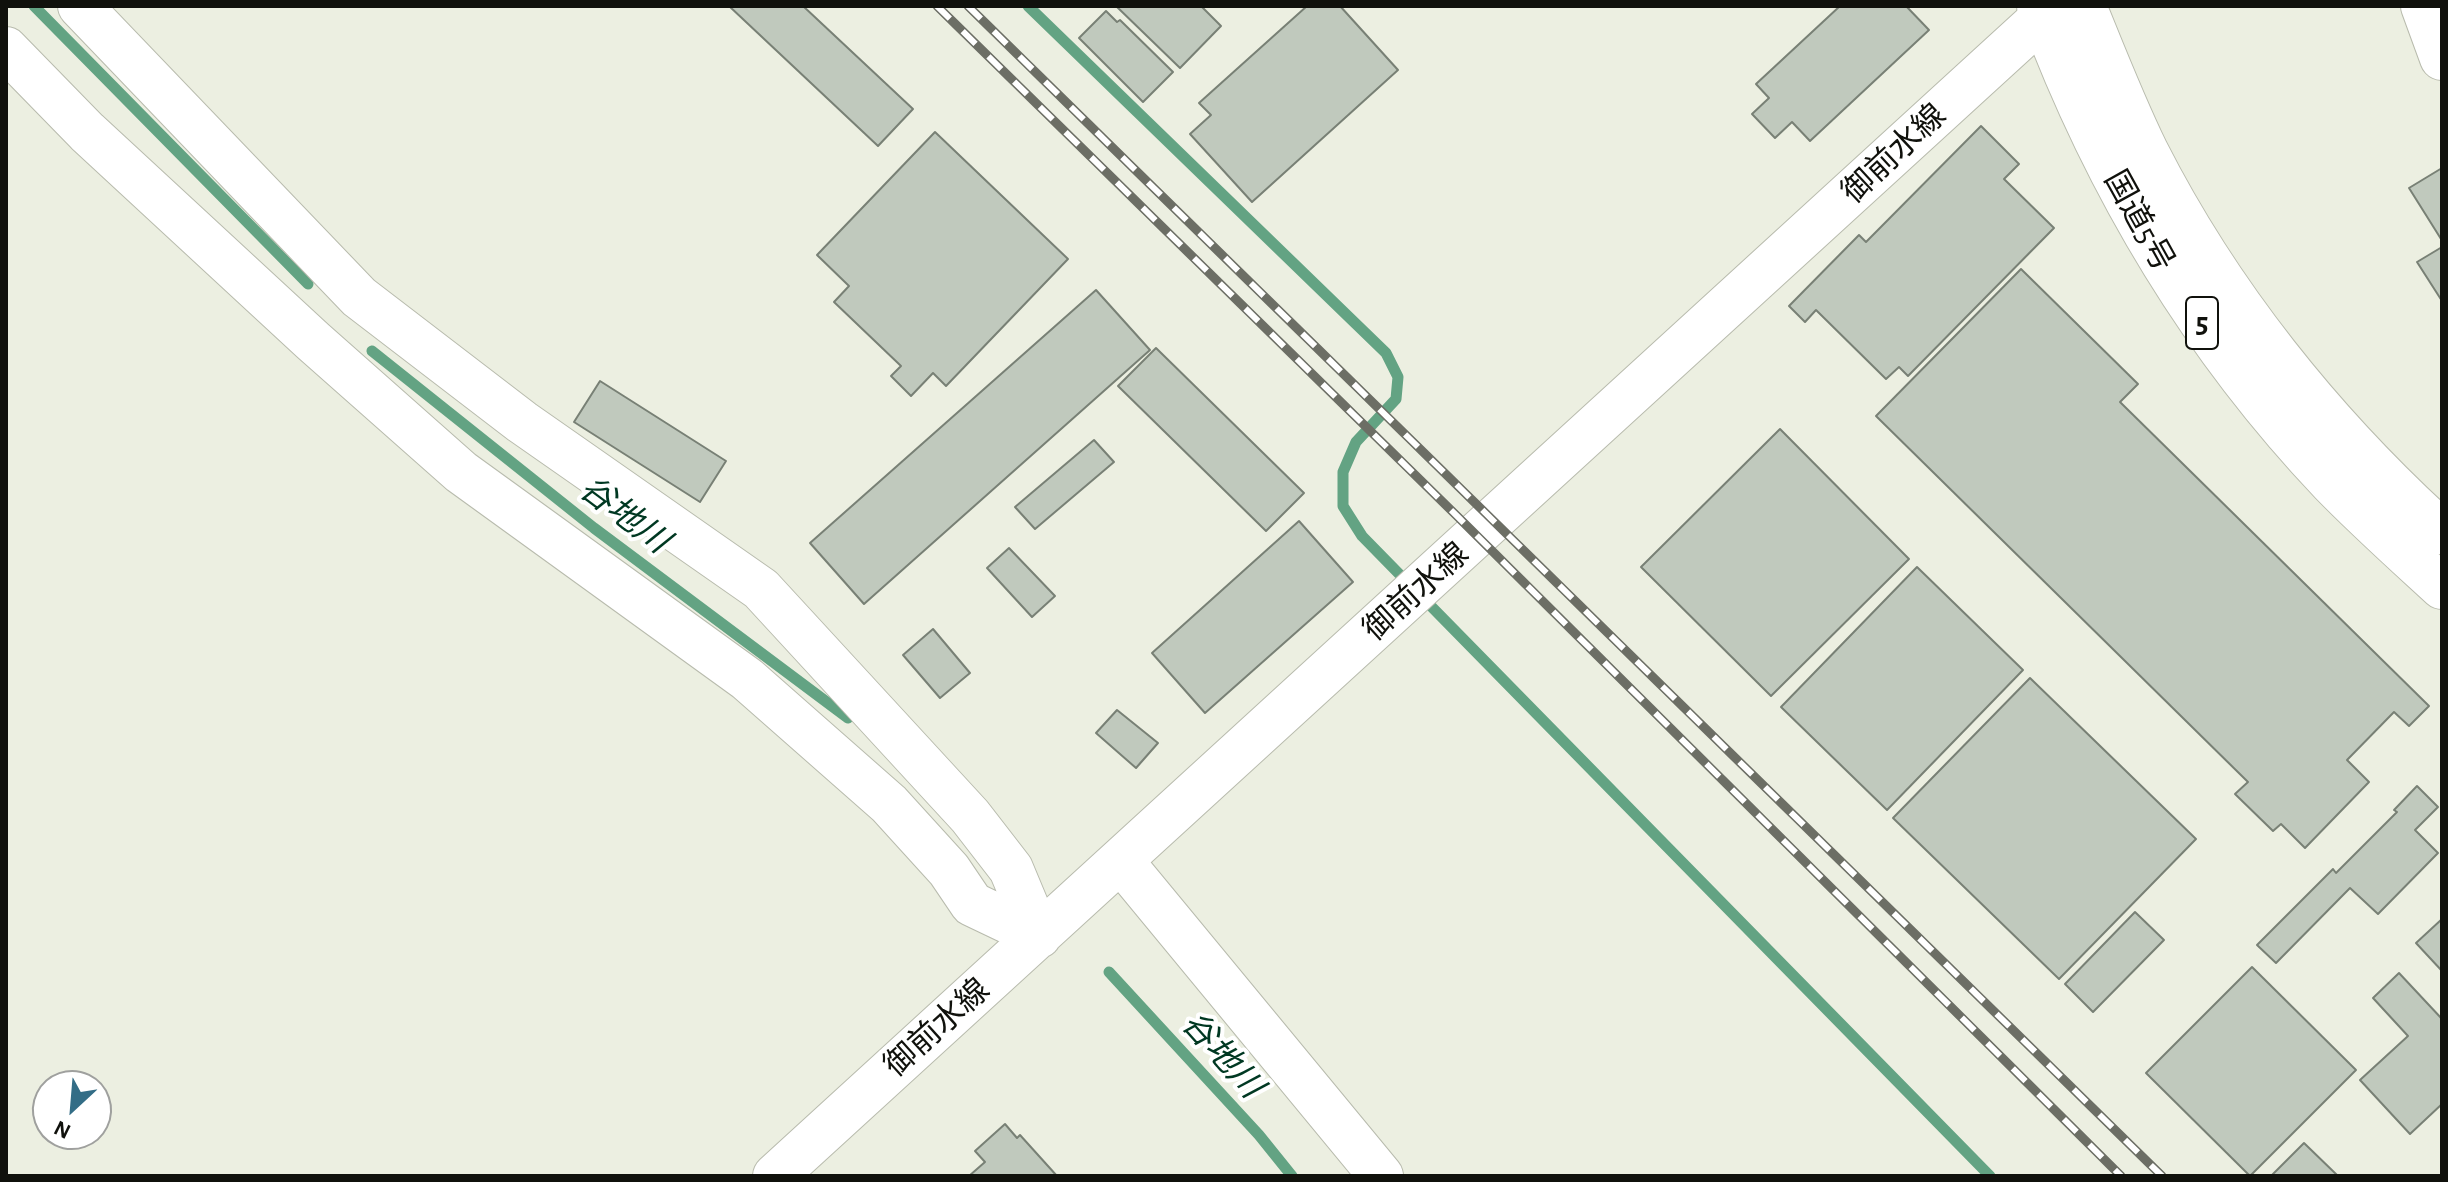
<!DOCTYPE html>
<html>
<head>
<meta charset="utf-8">
<style>
  body { margin:0 }
  #map { position:relative; width:2448px; height:1182px; overflow:hidden; background:#ecefe1; font-family:"Alegreya Sans",sans-serif }
  canvas { display:block }
  .frame { position:absolute; inset:0; border:8px solid #10110c; pointer-events:none }
  .north { position:absolute; left:32px; top:1070px; width:80px; height:80px; box-sizing:border-box; background:#fff; border:2px solid #9fa09e; border-radius:50%; rotate:206deg; font-size:22px; font-weight:700; line-height:32px; text-align:center; color:#10110c }
  .north::after { content:''; display:block; margin:auto; width:28px; height:36px; background:#336d86; clip-path:polygon(50% 0,100% 100%,50% 72%,0 100%) }
</style>
</head>
<body>
<div id="map">
<canvas width="2448" height="1182"></canvas>
<div class="frame"></div>
<div class="north">N</div>
</div>
<script>
const ctx = document.querySelector('canvas').getContext('2d');
ctx.lineJoin = 'round';
function trace(path, color, width, dash) { ctx.strokeStyle = color; ctx.lineWidth = width; ctx.lineCap = dash ? 'butt' : 'round'; ctx.setLineDash(dash || []); ctx.stroke(path); }
function fill(path, color) { ctx.fillStyle = color; ctx.fill(path, 'evenodd'); }
function label(font, color, halo, rows, align = 'center') {
  ctx.font = font + ' "Alegreya Sans","Noto Sans JP",sans-serif'; ctx.lineWidth = 8; ctx.setLineDash([]); ctx.textBaseline = 'middle'; ctx.strokeStyle = halo; ctx.fillStyle = color; for (const [text, x, y, turn = 0] of rows) {
    ctx.save(); ctx.translate(x, y); ctx.rotate((+turn || 0) * Math.PI / 180); ctx.textAlign = isNaN(turn) ? turn : align; if (halo) ctx.strokeText(text, 0, 0); ctx.fillText(text, 0, 0); ctx.restore();
  }
}
const stream = new Path2D(`
  M34 6 308 284
  M1028 6 1386 353 1398 377 1396 399 1356 442 1343 472V506L1362 536 1409 584
  M372 351 594 528 848 718
  M1421 596 1990 1176
  M1109 972 1259 1135 1292 1176`);
const building = new Path2D(`
  M729 6H803L913 109 878 146Z
  M1116 6H1201L1221 26 1180 68Z
  M1307 6H1340L1398 70 1252 202 1190 134 1211 115 1199 103Z
  M1840 6H1906L1929 30 1810 141 1792 122 1775 138 1752 114 1769 98 1756 84Z
  M1106 11 1117 22 1120 20 1173 72 1143 102 1079 38Z
  M1981 126 2019 164 2004 179 2054 228 1908 376 1899 367 1886 379 1816 310 1805 322 1789 306 1859 235 1866 242Z
  M935 132 1068 259 946 386 933 373 911 396 891 376 901 366 834 302 849 286 817 255Z
  M2442 168V238L2441 239 2409 188Z
  M2442 247V301L2417 262Z
  M2021 269 2138 384 2120 402 2429 706 2409 726 2394 712 2347 760 2369 782 2305 848 2281 824 2273 831 2235 794 2248 782 1876 416Z
  M1096 290 1150 350 864 604 810 543Z
  M1156 348 1304 493 1266 531 1118 386Z
  M600 381 726 461 700 502 574 422Z
  M1780 429 1909 559 1771 696 1641 567Z
  M1094 440 1114 462 1035 529 1015 507Z
  M1299 521 1353 582 1205 713 1152 653Z
  M1009 548 1055 596 1032 617 987 568Z
  M1917 567 2023 670 1887 810 1781 707Z
  M933 629 970 673 940 698 903 655Z
  M2030 678 2196 839 2059 979 1893 818Z
  M1117 710 1158 743 1136 768 1096 733Z
  M2417 786 2438 807 2415 830 2438 853 2378 914 2350 888 2276 963 2257 945 2333 869 2336 873 2397 812 2394 810Z
  M2135 912 2164 940 2093 1012 2065 984Z
  M2442 919V971L2416 943Z
  M2252 967 2356 1070 2250 1176 2146 1073Z
  M2399 973 2442 1019V1104L2410 1134 2360 1080 2408 1036 2373 998Z
  M1005 1124 1017 1138 1020 1135 1057 1176H969L985 1162 975 1151Z
  M2304 1143 2338 1176H2271Z`);
const minor = new Path2D(`
  M80 6 359 297 522 422 761 589 970 816 1011 869 1039 936
  M2423 6 2442 58
  M6 49 87 132 313 341 461 472 747 679 889 804 949 870 972 904 1039 936
  M1121 861 1381 1176
  M775 1176 2055 6`);
const highway = new Path2D(`
  M2039 6C2105 184 2201 345 2332 483 2367 519 2405 553 2442 587
  M2084 6C2104 55 2123 104 2146 151 2219 295 2323 424 2442 532`);
const rail = new Path2D(`
  M937 6 1458 517 2121 1176
  M968 6 2162 1176`);
const shields = [
  [2202,323,32]
];
const shieldNames = [
  ["5",2202,323]
];
const streetNames = [
  ["御前水線",1894,154,-43],
  ["国道5号",2139,221,61],
  ["御前水線",1416,592,-42],
  ["御前水線",937,1028,-42]
];
const waterNames = [
  ["谷地川",624,515,37],
  ["谷地川",1222,1055,48]
];
trace(stream, '#63a383', 11);
fill(building, '#c0c9bd');
trace(building, '#788075', 2);
trace(minor, '#b8bbad', 46);
trace(highway, '#b8bbad', 46);
trace(minor, '#fff', 44);
trace(highway, '#fff', 44);
trace(rail, '#6c6e65', 9);
trace(rail, '#fff', 6, [18]);
for (const [x, y, w] of shields) { const box = new Path2D(); box.roundRect(x - w / 2, y - 26, w, 52, 6); ctx.fillStyle = '#fff'; ctx.fill(box); trace(box, '#10110c', 2); }
label('bold 30px', '#10110c', null, shieldNames);
label('32px', '#10110c', '#fff', streetNames);
label('italic 34px', '#003822', '#fff', waterNames);
</script>
</body>
</html>
